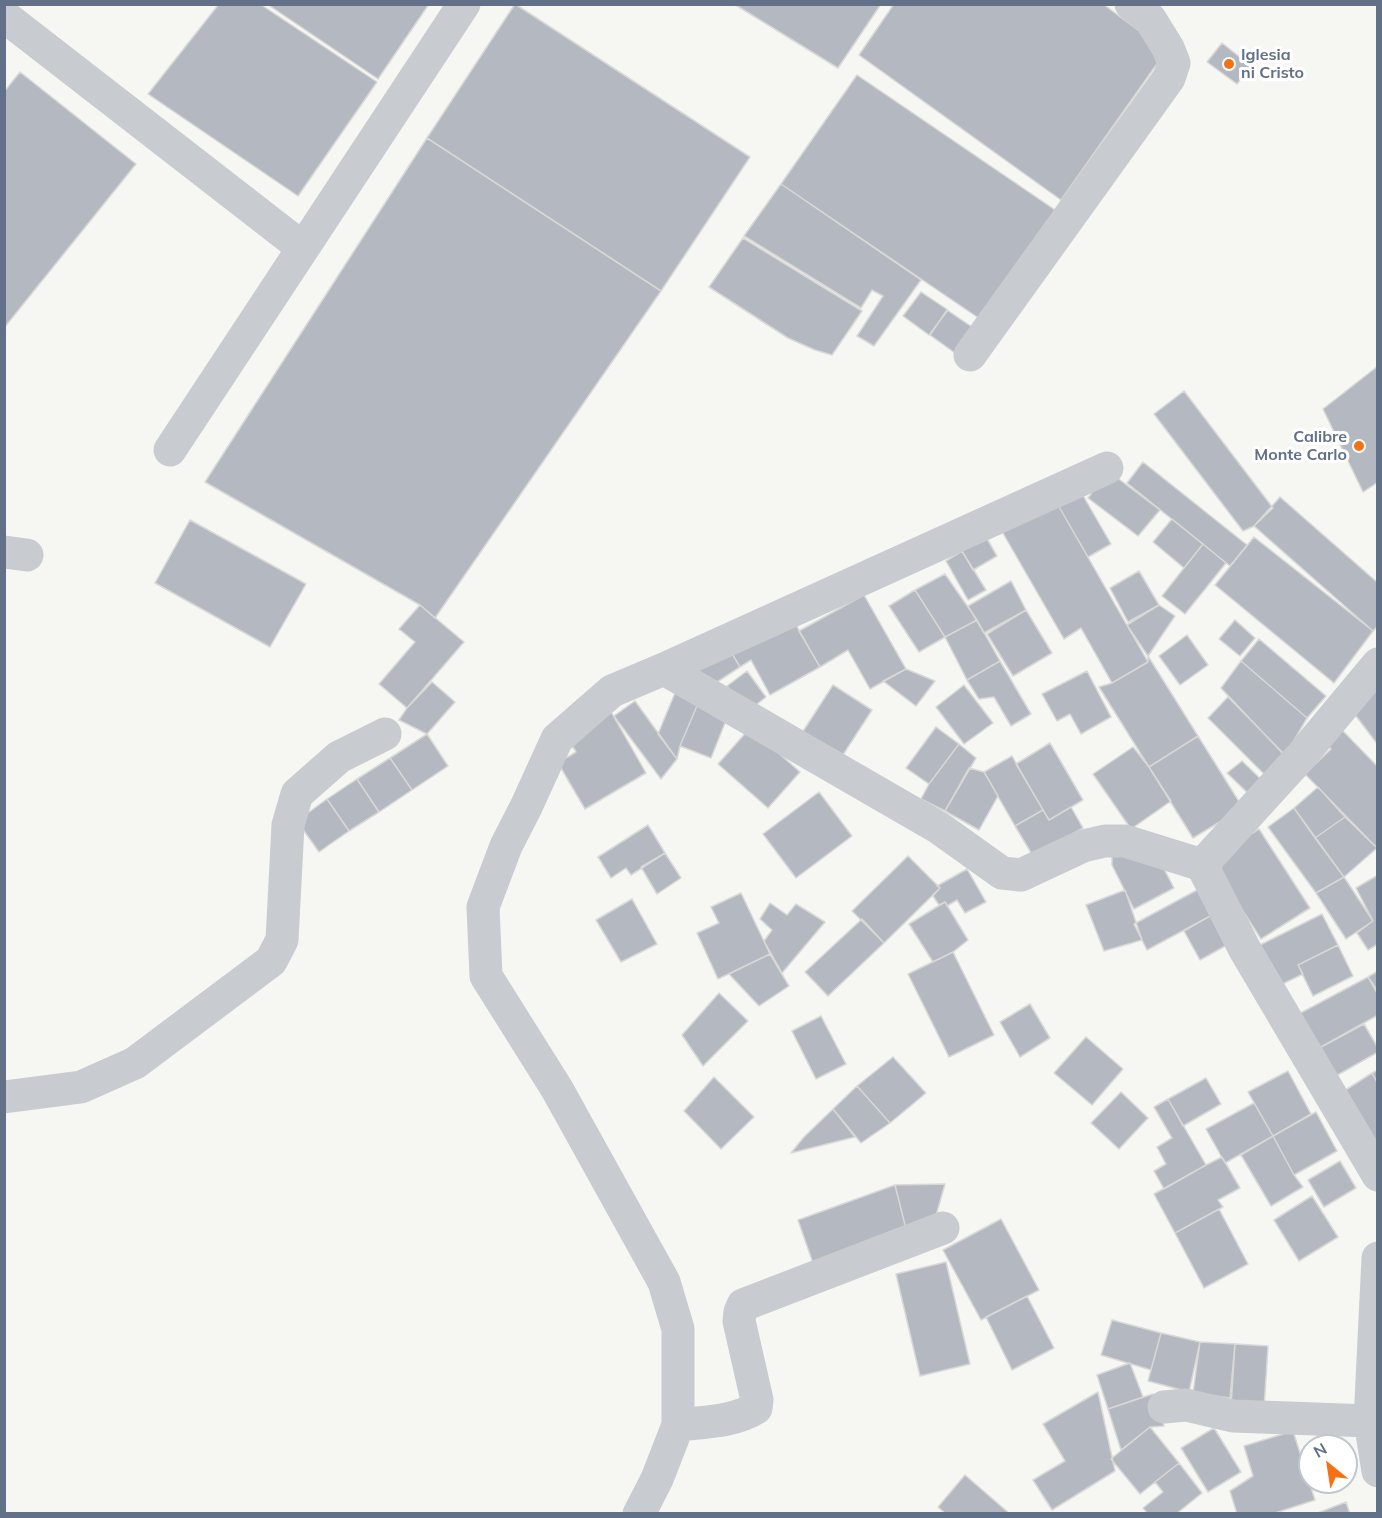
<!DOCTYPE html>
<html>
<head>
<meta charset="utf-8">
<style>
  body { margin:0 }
  #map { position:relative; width:1382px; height:1518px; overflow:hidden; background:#f6f7f3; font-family:Mulish,sans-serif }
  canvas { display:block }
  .frame { position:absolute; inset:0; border:6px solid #627088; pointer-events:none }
  .north { position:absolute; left:1298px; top:1434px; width:60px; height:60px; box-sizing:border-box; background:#fff; border:2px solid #c0c6cf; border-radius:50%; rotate:330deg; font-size:16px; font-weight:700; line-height:24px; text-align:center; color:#627088 }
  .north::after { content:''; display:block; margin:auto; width:21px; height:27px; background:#f67114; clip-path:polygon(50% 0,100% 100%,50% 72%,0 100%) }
</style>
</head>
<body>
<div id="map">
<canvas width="1382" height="1518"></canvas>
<div class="frame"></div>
<div class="north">N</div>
</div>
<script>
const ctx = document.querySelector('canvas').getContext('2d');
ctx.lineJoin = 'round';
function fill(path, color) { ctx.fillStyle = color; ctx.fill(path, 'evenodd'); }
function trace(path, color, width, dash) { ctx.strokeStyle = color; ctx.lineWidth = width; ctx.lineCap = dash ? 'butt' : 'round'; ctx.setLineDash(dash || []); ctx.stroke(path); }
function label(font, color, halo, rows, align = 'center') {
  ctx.font = font + ' Mulish,sans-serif'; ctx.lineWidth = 6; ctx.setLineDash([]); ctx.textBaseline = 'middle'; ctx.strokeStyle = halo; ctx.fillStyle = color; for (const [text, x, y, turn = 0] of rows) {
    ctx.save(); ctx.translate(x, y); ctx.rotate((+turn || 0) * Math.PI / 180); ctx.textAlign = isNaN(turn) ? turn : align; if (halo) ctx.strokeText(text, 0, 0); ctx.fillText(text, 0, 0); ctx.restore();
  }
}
const building = new Path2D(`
  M219 4H260L377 82 298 196 148 94Z
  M267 4H429L378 79Z
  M515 4 750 157 661 291 427 138Z
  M734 4H881L838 68Z
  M894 4H1103L1166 51 1061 200 859 55Z
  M1222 43 1251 66 1237 84 1207 62Z
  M20 72 136 164 4 328V92Z
  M857 75 1061 214 986 323 781 184Z
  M427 138 661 291 435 618 420 605 205 482Z
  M781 184 921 280 874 346 857 336 883 296 872 290 861 308 744 236Z
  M743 238 862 311 832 355 815 350 788 338 709 287Z
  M921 292 948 310 929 335 903 316Z
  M947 310 972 327 955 353 930 335Z
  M1378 366V482L1363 492 1323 409Z
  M1184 391 1273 508 1254 526 1243 531 1154 414Z
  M1143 462 1247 545 1230 566 1127 483Z
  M1108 471 1160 510 1138 536 1088 498Z
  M1081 492 1111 544 1088 557 1058 505Z
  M1280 497 1378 583V626L1373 631 1254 526Z
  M1058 505 1148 662 1112 683 1081 628 1064 639 1000 528Z
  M1172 519 1203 544 1184 568 1153 542Z
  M190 520 306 584 270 647 155 583Z
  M986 537 997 556 973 570 962 551Z
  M1254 537 1373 631 1334 683 1215 585Z
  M1203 544 1226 563 1185 614 1162 596Z
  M962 551 986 590 968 600 946 561Z
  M1139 571 1159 605 1128 622 1110 588Z
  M945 574 977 620 945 637 915 590Z
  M1011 581 1026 610 984 633 968 606Z
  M915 590 945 637 919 652 889 606Z
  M864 595 906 669 870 689 848 650 820 667 799 631Z
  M420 605 464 642 407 708 379 684 415 642 399 629Z
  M1159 605 1175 616 1148 656 1127 625Z
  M1026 610 1052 653 1013 676 987 634Z
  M791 616 820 667 770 695 751 660 740 667 730 650Z
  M977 620 1000 661 967 680 945 637Z
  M1235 620 1255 638 1240 656 1219 639Z
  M1187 635 1208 665 1180 685 1159 656Z
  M1259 639 1326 696 1307 718 1241 661Z
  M730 650 740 667 717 682 684 664Z
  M1148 656 1198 736 1149 767 1099 687 1112 683 1148 662Z
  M1000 661 1031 714 1011 726 994 697 979 699 967 680Z
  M1241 661 1307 718 1285 756 1221 688Z
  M906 669 935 681 916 706 883 681Z
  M747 671 766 697 747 712 727 686Z
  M1087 671 1111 717 1081 734 1070 714 1057 721 1042 694Z
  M1378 681V745L1347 704Z
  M432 682 455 702 427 734 399 720 407 708Z
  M833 685 872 710 839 761 800 736Z
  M964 685 993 723 964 744 936 707Z
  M675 693 699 701 680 746 677 759 658 734Z
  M1228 697 1291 761 1271 781 1208 718Z
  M635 701 677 759 661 779 614 716Z
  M699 701 729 713 711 758 680 746Z
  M610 710 646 773 585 809 558 763 576 752 566 735Z
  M936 727 959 744 929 784 906 768Z
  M750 728 800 772 768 808 718 764Z
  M1341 729 1378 767 1377 848 1305 774 1331 749 1326 743Z
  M427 734 448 766 412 790 390 758Z
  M1198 736 1243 808 1193 838 1149 767Z
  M1050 743 1083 800 1049 820 1016 764Z
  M959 744 976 758 945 811 921 799 929 784Z
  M1133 747 1149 767 1171 801 1131 829 1093 774Z
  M1012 756 1043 810 1015 826 984 772Z
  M390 758 412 790 379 812 357 779Z
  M1242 761 1266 784 1253 798 1227 773Z
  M969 768 984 772 998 796 979 830 945 811Z
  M357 779 379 812 349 831 327 799Z
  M1318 787 1345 817 1315 838 1294 808Z
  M819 792 852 836 796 878 763 834Z
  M327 799 349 831 319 852 297 821Z
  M1071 807 1083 828 1033 856 1015 826 1043 810 1049 820Z
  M1294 808 1344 877 1316 893 1268 827Z
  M1345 817 1377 848 1344 877 1315 838Z
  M648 825 665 853 631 875 626 868 611 878 598 857Z
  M1259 829 1310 908 1261 939 1210 860Z
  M1112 852 1163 867 1174 888 1134 909 1112 865Z
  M665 853 681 878 657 894 641 867Z
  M908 856 940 888 884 943 852 911Z
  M967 869 986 902 965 913 957 900 947 906 945 902 939 905 933 896 940 888 937 886Z
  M1378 875V944L1368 950 1357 933 1373 921 1356 888Z
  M1344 877 1373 921 1346 939 1316 893Z
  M1199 889 1212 915 1147 950 1134 924Z
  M1125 890 1142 940 1104 951 1086 905Z
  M741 893 770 954 718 979 697 933 719 923 711 907Z
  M632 899 657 944 621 962 596 920Z
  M945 902 968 940 953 952 933 962 909 924Z
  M770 903 787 915 796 904 825 922 782 973 764 941 772 930 760 919Z
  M1322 914 1338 945 1298 965 1303 974 1272 989 1252 949Z
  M1212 915 1229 944 1200 960 1184 931Z
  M862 919 884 943 828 996 805 972Z
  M1338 945 1353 976 1313 996 1298 965Z
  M953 952 994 1035 949 1057 908 974Z
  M770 954 789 986 759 1006 729 974Z
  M1378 971V991L1368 977Z
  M1368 977 1378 995V1015L1312 1052 1293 1017Z
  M719 993 748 1021 703 1066 682 1035Z
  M1030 1004 1050 1038 1020 1057 1000 1022Z
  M821 1016 846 1064 816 1079 792 1031Z
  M1364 1024 1378 1048V1052L1327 1081 1312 1052Z
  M1086 1037 1123 1069 1092 1105 1054 1073Z
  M893 1057 926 1093 890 1123 857 1086Z
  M1378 1070V1084L1372 1073Z
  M1288 1071 1311 1114 1273 1136 1248 1092Z
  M1372 1073 1378 1084V1145L1344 1091Z
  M714 1077 754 1117 721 1149 684 1111Z
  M1206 1078 1221 1104 1183 1126 1168 1099Z
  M857 1086 890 1123 861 1143 833 1109Z
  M1121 1092 1148 1118 1119 1149 1091 1123Z
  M1168 1099 1206 1165 1164 1189 1154 1171 1166 1164 1157 1147 1172 1138 1154 1107Z
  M1254 1103 1273 1136 1225 1163 1206 1129Z
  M833 1109 855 1137 791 1153 804 1137Z
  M1316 1112 1337 1151 1294 1175 1273 1136Z
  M1273 1136 1294 1175 1303 1187 1271 1206 1241 1155Z
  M1222 1157 1240 1188 1218 1200 1223 1207 1175 1233 1154 1194 1206 1165Z
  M1340 1161 1356 1188 1324 1207 1308 1180Z
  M945 1184 933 1226 907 1233 895 1185Z
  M895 1185 907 1233 814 1266 798 1220Z
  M1312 1196 1338 1237 1299 1261 1274 1220Z
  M1219 1209 1248 1264 1204 1288 1175 1233Z
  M1001 1219 1039 1290 981 1320 943 1250Z
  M946 1262 970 1364 920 1376 896 1274Z
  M1027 1296 1054 1348 1012 1370 986 1317Z
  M1112 1320 1161 1333 1151 1370 1101 1355Z
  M1161 1333 1200 1342 1189 1392 1148 1381Z
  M1200 1342 1235 1344 1230 1398 1193 1393Z
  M1235 1344 1268 1346 1264 1408 1231 1406Z
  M1130 1363 1143 1397 1108 1409 1097 1375Z
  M1098 1392 1115 1471 1052 1510 1033 1480 1065 1461 1043 1424Z
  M1153 1394 1164 1426 1150 1427 1121 1450 1108 1409Z
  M1150 1427 1179 1463 1140 1494 1111 1459Z
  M1214 1428 1241 1472 1208 1492 1181 1448Z
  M1293 1431 1315 1500 1272 1514H1237L1230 1491 1253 1476 1244 1446Z
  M1179 1463 1202 1493 1176 1514H1148L1143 1508 1163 1492 1155 1482Z
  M965 1475 1010 1514H946L938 1507Z
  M1346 1502 1350 1514H1315Z`);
const minor = new Path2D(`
  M4 16 303 248
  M970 355 1169 78 1174 63 1168 48 1150 19 1131 4
  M170 450 464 4
  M4 552 27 555
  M1378 664 1303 754 1202 865 1244 948 1378 1175
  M664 669 1107 468
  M4 1097 81 1087 135 1063 271 961 282 940 288 825 297 794 339 757 385 734
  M1378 1258 1370 1421 1378 1471
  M1164 1407 1186 1405 1233 1416 1370 1421 1378 1420
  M678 1425C703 1422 734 1422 756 1408L757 1400 739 1321 740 1312 743 1305 943 1228
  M639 1514 657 1479 678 1425V1329L664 1282 557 1089 486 976 483 907 506 846 526 807 557 739 612 691 664 669 939 828 1002 873 1021 875 1083 846 1105 841H1125L1202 865`);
const markers = [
  [1229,64,6,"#f67114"],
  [1359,446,6,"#f67114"]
];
const poiNames = [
  ["Iglesia",1241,55],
  ["ni Cristo",1241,73],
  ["Calibre",1347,437,"right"],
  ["Monte Carlo",1347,455,"right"]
];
fill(building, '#b3b8c1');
trace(building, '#d8d8d6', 1.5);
trace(minor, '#c8cbcf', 33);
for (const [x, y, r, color] of markers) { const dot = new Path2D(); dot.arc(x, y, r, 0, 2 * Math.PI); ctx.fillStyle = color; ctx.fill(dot); trace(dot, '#fff', 2); }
label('bold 16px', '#627088', '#fff', poiNames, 'left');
</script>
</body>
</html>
